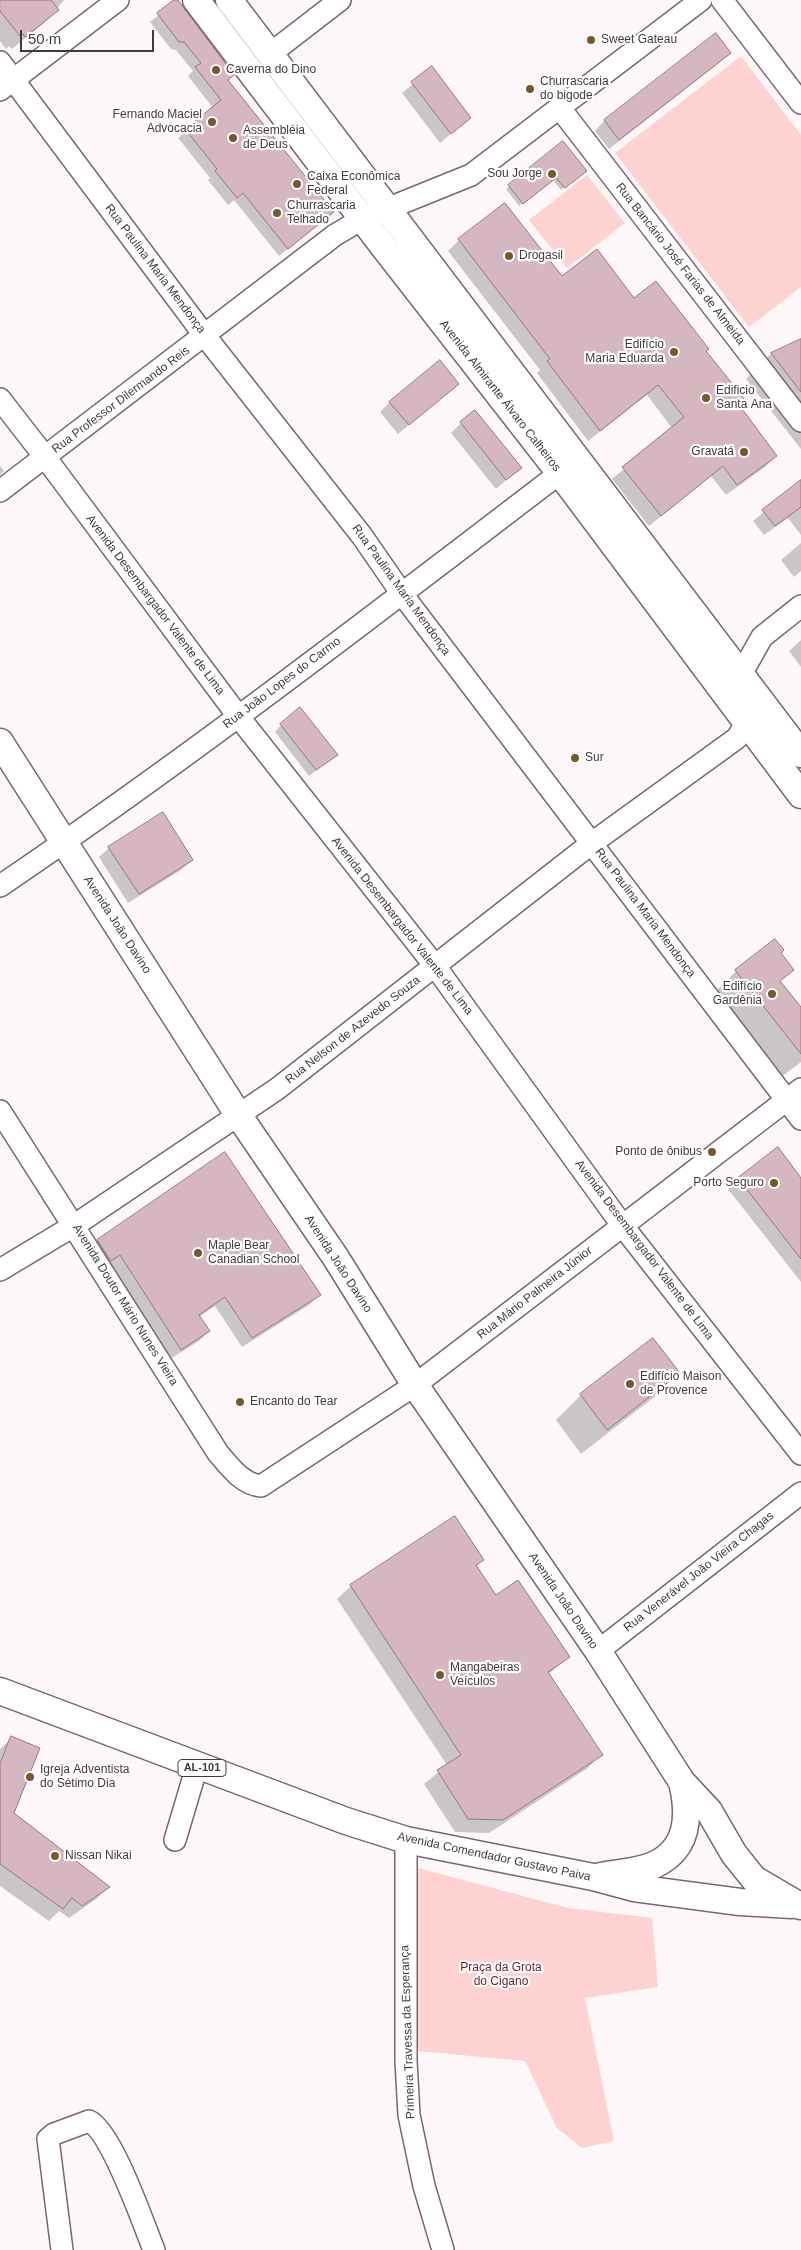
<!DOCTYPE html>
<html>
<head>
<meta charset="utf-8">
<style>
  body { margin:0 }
  #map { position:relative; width:801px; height:2250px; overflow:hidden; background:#fdf7fa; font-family:Arial,sans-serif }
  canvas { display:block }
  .scale { position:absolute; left:20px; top:30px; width:134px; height:22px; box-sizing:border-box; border:2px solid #433940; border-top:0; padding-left:6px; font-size:15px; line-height:18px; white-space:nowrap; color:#433940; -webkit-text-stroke:4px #fff; paint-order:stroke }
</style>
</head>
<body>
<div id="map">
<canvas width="801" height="2250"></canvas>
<div class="scale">50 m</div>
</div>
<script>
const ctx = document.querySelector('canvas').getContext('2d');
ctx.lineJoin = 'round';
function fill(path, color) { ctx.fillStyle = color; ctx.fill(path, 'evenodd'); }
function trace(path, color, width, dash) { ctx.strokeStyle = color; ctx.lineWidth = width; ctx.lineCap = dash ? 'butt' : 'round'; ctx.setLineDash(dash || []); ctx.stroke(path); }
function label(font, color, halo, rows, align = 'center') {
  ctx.font = font + ' Arial,sans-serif'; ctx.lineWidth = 4.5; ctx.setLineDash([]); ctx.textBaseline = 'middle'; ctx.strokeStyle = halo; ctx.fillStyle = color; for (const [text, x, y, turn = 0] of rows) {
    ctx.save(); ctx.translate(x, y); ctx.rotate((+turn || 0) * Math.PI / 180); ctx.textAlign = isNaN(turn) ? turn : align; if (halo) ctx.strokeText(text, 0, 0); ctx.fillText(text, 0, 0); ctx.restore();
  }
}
const green = new Path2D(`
  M741 56 801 135V287L749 327 615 153Z
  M587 175 625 223 567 268 529 220Z
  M418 1868 568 1908 652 1918 658 1987 585 1998 614 2141 582 2148 557 2128 525 2061 417 2051Z`);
const shadow = new Path2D(`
  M0 0H64L44 23 12 49 9 46 6 49 0 41Z
  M177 0 227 81 324 219 279 256 234 200 228 205 208 180 210 178 178 138 213 108 188 76 193 71 176 50 171 49 150 22Z
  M716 35 730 53 720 62 609 149 595 131 604 121Z
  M432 68 469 118 440 143 402 93Z
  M563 143 582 174 561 190 553 180 519 206 506 189Z
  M459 240 561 278 634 299 705 351 739 406 776 456 765 467 726 495 711 476 649 526 612 479 672 428 647 395 588 441 537 373 540 370 448 251Z
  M801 340V449L746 379 771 354Z
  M457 384 398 434 380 412 390 402Z
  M461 423 520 468 496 489 451 433Z
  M0 466 4 471 0 475Z
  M801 482V535L788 518 764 535 753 521Z
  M801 543V571L794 577 781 560Z
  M801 640V667L789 651Z
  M281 725 336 755 309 776 275 732Z
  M109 848 191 860 181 870 128 903 99 857Z
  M736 971 801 1009V1062L777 1080 711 996Z
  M738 1179H801V1282L728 1189Z
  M98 1241 319 1295 309 1305 242 1347 215 1306 199 1317 209 1331 199 1341 170 1359 88 1251Z
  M653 1340 678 1373 653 1398 581 1454 556 1420 581 1395Z
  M482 1560 476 1566 495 1597 568 1657 549 1674 601 1754 588 1768 489 1833 455 1832 424 1784 447 1765 337 1599 351 1586Z
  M12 1738 13 1814 108 1887 95 1900 69 1918 59 1911 49 1921 0 1886V1749Z`);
const building = new Path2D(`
  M0 0H51L59 10 25 37 23 34 20 36 0 11Z
  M174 0H178L234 75 228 80 334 212 288 249 243 193 237 198 215 171 217 169 185 129 221 100 195 67 201 63 184 42H179L157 13Z
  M716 33 731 53 619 140 604 120Z
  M432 66 471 118 451 134 411 82Z
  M563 141 587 171 565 188 556 178 523 204 508 185Z
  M505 203 562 276 597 249 634 298 656 281 709 349 706 351 746 401 740 406 777 456 737 485 723 466 661 516 622 467 684 417 658 385 600 431 547 361 550 359 458 239Z
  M801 339V392L771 353Z
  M440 360 459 384 409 425 389 402Z
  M475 410 522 468 506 480 460 422Z
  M801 480V507L775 526 762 510Z
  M300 707 338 755 316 770 280 724Z
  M163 812 193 860 139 894 108 847Z
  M775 939 784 950 781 953 794 970 780 981 801 1007V1054L735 970Z
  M778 1147 801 1178V1259L738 1178Z
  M225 1152 321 1295 252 1338 225 1297 199 1315 210 1331 181 1350 120 1255 111 1261 97 1240Z
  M653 1338 680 1373 607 1430 580 1394Z
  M455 1516 484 1560 476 1565 496 1595 518 1580 570 1657 548 1672 603 1755 503 1820 468 1819 437 1770 461 1755 350 1585Z
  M11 1736 40 1748 14 1813 110 1887 82 1906 72 1898 63 1909 0 1864V1764Z`);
const minor = new Path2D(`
  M722 0 801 103
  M270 54 340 0
  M0 62 205 336 362 536 402 594 801 1119
  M0 90 118 0
  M559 107 801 421
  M0 399 45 457 238 716 435 966 622 1225 801 1454
  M0 491 335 235 362 219 471 175 701 0
  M0 886C192 756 375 614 560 473
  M0 1111 218 1453C230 1467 242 1484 261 1486L415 1385 801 1089
  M0 1270 75 1225 277 1089 592 843 737 738 747 722 740 676 762 637 801 606
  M598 1651 801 1493
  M175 1840 197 1766
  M406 1840V2061L409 2115 424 2186 443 2250
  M62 2250 48 2139 54 2134 89 2121C112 2132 143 2223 154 2250`);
const major = new Path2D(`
  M196 0 383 246 560 473 801 795
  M229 0 801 754
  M0 742 239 1116 336 1258 415 1385 598 1651 682 1782 709 1811 734 1854 754 1879 800 1906
  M0 1691 346 1821 406 1840 593 1877 634 1888 740 1902 792 1905
  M601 1876C617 1873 638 1872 654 1865 689 1849 690 1815 682 1782`);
const markers = [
  [591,40,5,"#74592b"],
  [216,70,5,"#74592b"],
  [530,89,5,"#74592b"],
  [212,122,5,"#74592b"],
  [233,138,5,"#74592b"],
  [552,174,5,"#74592b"],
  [297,184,5,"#74592b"],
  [277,213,5,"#74592b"],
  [509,256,5,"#74592b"],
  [674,352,5,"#74592b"],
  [706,398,5,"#74592b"],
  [744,452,5,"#74592b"],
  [575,758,5,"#74592b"],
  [772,994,5,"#74592b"],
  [712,1152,5,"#74592b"],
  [774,1183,5,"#74592b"],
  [198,1253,5,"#74592b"],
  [630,1384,5,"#74592b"],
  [240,1402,5,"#74592b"],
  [440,1675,5,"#74592b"],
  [30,1777,5,"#74592b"],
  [55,1856,5,"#74592b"]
];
const shields = [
  [202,1768,48]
];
const shieldNames = [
  ["AL-101",202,1768]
];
const poiNames = [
  ["Sweet Gateau",601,40],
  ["Caverna do Dino",226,70],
  ["Churrascaria",540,82],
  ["do bigode",540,96],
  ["Fernando Maciel",202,115,"right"],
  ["Advocacia",202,129,"right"],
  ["Assembléia",243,131],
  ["de Deus",243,145],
  ["Sou Jorge",542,174,"right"],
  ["Caixa Econômica",307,177],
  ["Federal",307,191],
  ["Churrascaria",287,206],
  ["Telhado",287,220],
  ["Drogasil",519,256],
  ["Edifício",664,345,"right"],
  ["Maria Eduarda",664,359,"right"],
  ["Edificio",716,391],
  ["Santa Ana",716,405],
  ["Gravatá",734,452,"right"],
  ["Sur",585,758],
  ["Edifício",762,987,"right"],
  ["Gardênia",762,1001,"right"],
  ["Ponto de ônibus",702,1152,"right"],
  ["Porto Seguro",764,1183,"right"],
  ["Maple Bear",208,1246],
  ["Canadian School",208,1260],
  ["Edifício Maison",640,1377],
  ["de Provence",640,1391],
  ["Encanto do Tear",250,1402],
  ["Mangabeiras",450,1668],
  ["Veículos",450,1682],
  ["Igreja Adventista",40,1770],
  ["do Sétimo Dia",40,1784],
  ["Nissan Nikai",65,1856]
];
const streetNames = [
  ["Rua Bancário José Farias de Almeida",680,264,52],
  ["Rua Paulina Maria Mendonça",155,269,53],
  ["Avenida Almirante Álvaro Calheiros",500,396,52],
  ["Rua Professor Dilermando Reis",121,400,-37],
  ["Rua Paulina Maria Mendonça",401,590,54],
  ["Avenida Desembargador Valente de Lima",155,605,53],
  ["Rua João Lopes do Carmo",282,683,-37],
  ["Rua Paulina Maria Mendonça",645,913,53],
  ["Avenida João Davino",117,925,57],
  ["Avenida Desembargador Valente de Lima",402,926,52],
  ["Rua Nelson de Azevedo Souza",353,1030,-38],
  ["Avenida Desembargador Valente de Lima",644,1250,53],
  ["Avenida João Davino",338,1264,57],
  ["Rua Mário Palmeira Júnior",535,1293,-38],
  ["Avenida Doutor Mário Nunes Vieira",125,1305,58],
  ["Rua Venerável João Vieira Chagas",699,1572,-38],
  ["Avenida João Davino",563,1601,56],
  ["Avenida Comendador Gustavo Paiva",494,1857,12],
  ["Primeira Travessa da Esperança",408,2032,-92]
];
const parkNames = [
  ["Praça da Grota",501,1968],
  ["do Cigano",501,1982]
];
fill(green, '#fdd2d1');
fill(shadow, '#0003');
fill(building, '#d6b6bf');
trace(building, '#94777f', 1);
trace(minor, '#7c6474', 24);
trace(major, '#7c6474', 29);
trace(minor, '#fff', 21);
trace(major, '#fff', 26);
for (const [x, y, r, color] of markers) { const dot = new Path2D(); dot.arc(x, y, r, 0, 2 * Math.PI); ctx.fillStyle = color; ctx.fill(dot); trace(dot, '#fff', 2); }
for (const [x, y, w] of shields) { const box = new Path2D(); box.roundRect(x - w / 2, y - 8.5, w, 17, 4); ctx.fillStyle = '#fff'; ctx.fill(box); trace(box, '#433940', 1); }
label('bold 11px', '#433940', null, shieldNames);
label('12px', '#433940', '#fff', poiNames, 'left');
label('12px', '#433940', '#fff', streetNames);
label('12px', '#721c26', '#fff', parkNames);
</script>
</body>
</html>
